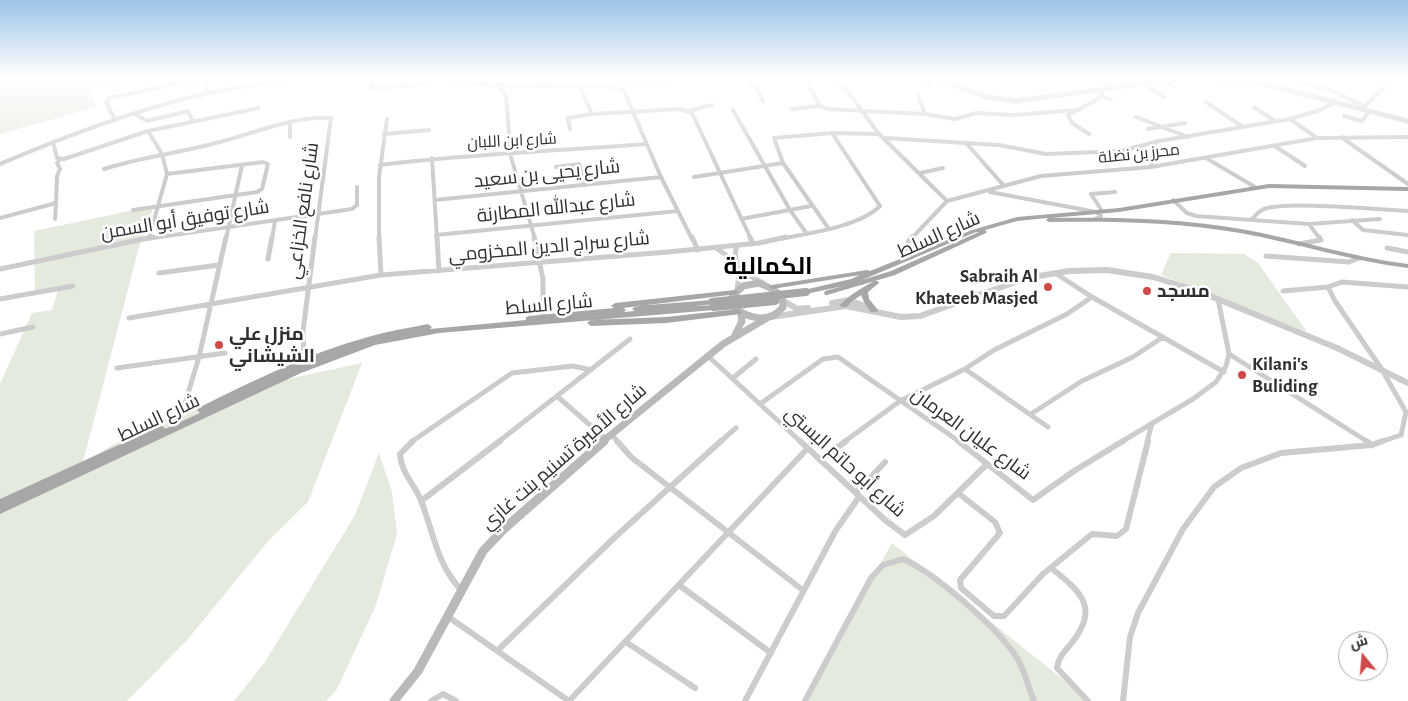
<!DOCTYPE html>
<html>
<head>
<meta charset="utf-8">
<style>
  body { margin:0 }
  #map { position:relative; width:1408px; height:701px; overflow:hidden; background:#fff; font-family:"Alegreya Sans",Cairo,sans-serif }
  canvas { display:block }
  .north { position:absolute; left:1338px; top:631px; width:50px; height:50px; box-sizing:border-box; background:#fff; border:1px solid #acacac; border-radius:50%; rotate:343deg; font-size:14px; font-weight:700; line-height:20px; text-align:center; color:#2f2f2f }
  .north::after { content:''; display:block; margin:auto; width:18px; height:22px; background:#cf4a48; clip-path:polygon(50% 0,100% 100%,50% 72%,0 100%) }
</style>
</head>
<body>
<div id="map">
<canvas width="1408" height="701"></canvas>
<div class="north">ش</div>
</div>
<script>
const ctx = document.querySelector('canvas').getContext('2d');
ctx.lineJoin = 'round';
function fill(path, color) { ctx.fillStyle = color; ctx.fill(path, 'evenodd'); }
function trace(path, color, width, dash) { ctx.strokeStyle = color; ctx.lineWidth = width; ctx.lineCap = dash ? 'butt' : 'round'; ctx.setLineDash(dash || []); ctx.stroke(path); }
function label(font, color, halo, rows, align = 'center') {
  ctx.font = font + ' "Alegreya Sans",Cairo,sans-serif'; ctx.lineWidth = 5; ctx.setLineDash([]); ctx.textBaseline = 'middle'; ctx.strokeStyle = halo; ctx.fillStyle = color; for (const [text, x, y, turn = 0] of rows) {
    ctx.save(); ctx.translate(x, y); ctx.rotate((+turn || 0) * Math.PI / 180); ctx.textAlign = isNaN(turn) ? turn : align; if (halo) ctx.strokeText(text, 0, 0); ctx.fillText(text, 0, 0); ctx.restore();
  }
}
const green = new Path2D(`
  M0 78H140L89 89 96 107 0 134Z
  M154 206 139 247 83 462 150 424 260 385 362 363 308 502 269 540 188 639 127 701H0V384L32 313 52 310 59 287 35 293 34 231Z
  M1171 253 1244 254 1258 263 1307 332 1161 275Z
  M379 453 392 492 397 534 376 605 337 689 326 701H234L265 662 355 515Z
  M892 543 1090 701H802Z`);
const minorFar2 = new Path2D(`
  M205 78 208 93
  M373 78 370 88 425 84 433 78
  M442 78 487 85 608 86 624 91 661 177 692 239
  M622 78 632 82 690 78
  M747 78 756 87 763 101
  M821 78 812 80 810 87 820 106 828 109 925 114 918 96
  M838 78 879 134 947 201
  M1096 78 1108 88
  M1291 78 1330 90 1364 106
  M1168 80 1174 87
  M1142 83 1164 97
  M498 85 506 96 511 157 535 239
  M579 85 592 114 680 109 692 113 751 239
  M928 86 933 78
  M1101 96 1111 100
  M1206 102 1243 127
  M1254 107 1275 121
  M1363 108 1384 87
  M792 109 820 106
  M733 110 790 210 807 234
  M688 111 712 105
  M135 114 147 121 188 111 193 121
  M925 114 955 119 976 113 1012 115 1079 110
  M1344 116 1362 121 1369 111
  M1136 117 1188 137
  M1290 119 1317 138
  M115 120 106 102 110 98 203 78
  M290 124V137
  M570 129 568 118 592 114
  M1148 129 1185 123
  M148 131 162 154 167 174 149 238
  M384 134 429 130
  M1089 134 1072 123 1068 115 1098 99 1102 94 1101 89
  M1341 137 1408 184
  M885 138 999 145 1046 154 1121 151 1159 141 1290 119 1320 110 1334 103
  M53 142 57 158 64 159 148 131 259 108
  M967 144 1004 186
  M1275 146 1305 166
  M432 158 437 239
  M1206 158 1255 187
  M0 164C61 138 123 114 188 98 222 89 258 85 293 78
  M380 165C468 154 557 151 646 144
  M556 167 579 164 585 185
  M1151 167 1155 142
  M104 169C141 157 179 153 216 143 253 134 292 116 331 118L315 239
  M920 173 943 168
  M694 177 783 163
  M990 192 1096 212 1101 216 1095 219
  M435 200 661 177
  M1173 200 1187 213 1196 216 1309 224 1380 219
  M133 210 257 192 262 189 268 164 263 162 167 174
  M1102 211 1091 194 1115 192
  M0 218 56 203 57 176 60 169 57 163 60 159
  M55 219 56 203
  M741 219 811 206
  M1251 220C1254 217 1258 212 1262 210 1280 200 1383 210 1408 211
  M1352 220 1363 230 1408 235
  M1309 224 1320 239
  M829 229 783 163 774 138 832 133 879 134
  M436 235 678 211
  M146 239 352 209 357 205V187
  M226 239 242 165
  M272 239 275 221
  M379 239V177L387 119
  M780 239C809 233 859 227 880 206L832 133
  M911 239 947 201 1041 176 1151 167 1317 138 1408 137`);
const minorFar1 = new Path2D(`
  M379 237 381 275
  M437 237 439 271
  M534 237 543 279V317
  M692 237 698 250
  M750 237 753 244
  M1299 244 1321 240 1319 237
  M737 246C730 266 747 275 763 283
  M716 248 726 255 739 274 737 290
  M1387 248 1408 252
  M1266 256 1349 262 1359 258
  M912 257 907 249 908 242 912 237
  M268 259 272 237
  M0 269 153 237
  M159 273 219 265
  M1055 273 1092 297 1224 372
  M1283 291 1328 287
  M0 299 73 286
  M129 318 381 275 668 252 759 243 786 237
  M0 334 33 327
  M1229 354 1368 442
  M708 356 801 442
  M304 362 303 331 315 237
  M117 368 225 353
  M965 369 1048 427
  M733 378 756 359
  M558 397 606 439
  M760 404 823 359 838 357 960 442
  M1031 414 1082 381 1133 357 1163 337
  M180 420 199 357 226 237
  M612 435 618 442
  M411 442 512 373 573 366 591 370
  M498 442 630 339
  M720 442 736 428
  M844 442 900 401 965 369 994 350 1067 314 1092 297
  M1121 442 1193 399 1216 382 1226 366 1229 354 1218 299
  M1147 442 1152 423
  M1380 442 1401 435 1406 412 1381 368 1335 301 1328 287 1342 282 1408 287`);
const minor = new Path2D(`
  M413 441 400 454C401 474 416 485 422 503 434 535 437 564 461 590
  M617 441 631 457 804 591
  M800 441 885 520 905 535 934 516 987 464
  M958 441 1033 500 1074 471 1123 441
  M1366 441 1372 445
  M820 460 846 441
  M856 493 885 462
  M958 493 995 522 1000 533 960 580 961 588 994 616H1004L1043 574 1092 534 1117 536 1126 529 1148 441
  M421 501 500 441
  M1051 568C1083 593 1100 609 1070 645 1064 652 1058 658 1057 668L1088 701
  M679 585 771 653
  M447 616 569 701
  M626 642 695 688
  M498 650 613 539 721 441
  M431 701 443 694 456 701
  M569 701 807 449
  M745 701 836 530 859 497
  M805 701 871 578 883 565 903 559C935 573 998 628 1017 658 1025 671 1028 687 1034 701
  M1123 701 1130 637 1138 613 1183 529 1214 487 1241 468 1281 453 1372 445 1383 441`);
const tertiaryFar1 = new Path2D(`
  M937 78 987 97 1016 101 1182 78
  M1214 78 1264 84 1408 121`);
const tertiary = new Path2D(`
  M784 301 797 309 808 308
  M832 303 849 300 870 308
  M771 317 846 306 901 317 920 316 1027 278 1069 271 1107 270 1153 277 1198 291 1337 348 1408 383`);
const secondaryFar1 = new Path2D(`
  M759 283C772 289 783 291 783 307 770 324 748 319 734 307L732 297 743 286Z
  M735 335 742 321 741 314
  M602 442 723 344 767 318`);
const secondary = new Path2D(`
  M394 701 418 671 483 551 505 528 604 441`);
const primary = new Path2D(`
  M1269 184 1408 187V191L1269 188 1119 212 1051 218C1114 217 1178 218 1241 229 1297 239 1351 257 1408 264V268C1351 261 1296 243 1240 233 1177 222 1113 221 1049 222L1046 220 1048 218 1017 221 985 230 987 232 986 233 895 275 827 295H825L824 293 825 291 843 286 806 294 803 292 804 290 851 279 860 275 772 289 769 287 772 285 867 270 870 271 972 230 1017 217 1119 208ZM979 232 891 271 862 280 976 232Z
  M874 281H878L879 283 868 292 869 299 878 310 877 312H871L864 302 861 295 851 302 847 307H841L840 305C849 295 862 288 874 281Z
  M735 290 738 292 737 294 623 308 626 310 624 312 635 311 632 309 636 306 712 300 716 302 715 304 694 306 717 305 718 307 717 309 714 310 439 333 375 345 301 373 0 514V499L158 427 161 426 164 427 165 429 200 413 197 410 198 408C253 381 309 353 368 337 388 331 408 328 428 324L432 327 430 329 526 320V317L529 316 614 308 611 306 615 303Z
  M738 309 742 312 741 314 666 323 591 326 587 323 591 320 666 317Z`);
const primaryBridge = new Path2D(`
  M712 302 806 292
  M714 307 775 301`);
const markers = [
  [1048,287,5,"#cf4a48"],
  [1147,291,5,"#cf4a48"],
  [219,345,5,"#cf4a48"],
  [1242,375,5,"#cf4a48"]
];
const farStreetnames = [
  ["شارع ابن اللبان",512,141,-3],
  ["محرز بن نضلة",1139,154,-6]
];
const streetNames = [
  ["شارع يحيى بن سعيد",547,174,-6],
  ["شارع عبدالله المطارنة",556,208,-6],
  ["شارع نافع الخزاعي",303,211,-82],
  ["شارع توفيق أبو السمن",185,220,-9],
  ["شارع السلط",939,235,-24],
  ["شارع سراج الدين المخزومي",549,247,-5],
  ["شارع السلط",549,305,-5],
  ["شارع السلط",159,418,-25],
  ["شارع عليان العرمان",971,434,36],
  ["شارع الأميرة تسنيم بنت غازي",564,457,-41],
  ["شارع أبو حاتم البستي",845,462,42]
];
const poiNames = [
  ["Sabraih Al",1038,276,"right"],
  ["Khateeb Masjed",1038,298,"right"],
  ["مسجد",1157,291],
  ["منزل علي",229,334],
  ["الشيشاني",229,356],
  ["Kilani's",1252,364],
  ["Buliding",1252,386]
];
const districtNames = [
  ["الكمالية",768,267]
];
fill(green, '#e4eade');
trace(minorFar2, '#ccc', 4);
trace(minorFar1, '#ccc', 5);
trace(minor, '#ccc', 6);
trace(tertiaryFar1, '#ccc', 5);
trace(tertiary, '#ccc', 6);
trace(secondaryFar1, '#b9b9b9', 7);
trace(secondary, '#b9b9b9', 9);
fill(primary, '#a7a7a7');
trace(primaryBridge, '#a7a7a7', 8);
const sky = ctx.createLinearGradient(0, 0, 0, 176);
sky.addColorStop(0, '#9dc4e8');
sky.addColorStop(0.44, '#fff');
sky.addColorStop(1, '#ffffff00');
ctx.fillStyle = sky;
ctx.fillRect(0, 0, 1408, 176);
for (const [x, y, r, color] of markers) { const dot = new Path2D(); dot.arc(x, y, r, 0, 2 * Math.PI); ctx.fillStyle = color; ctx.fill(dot); trace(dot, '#fff', 2); }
label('16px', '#2f2f2f', '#fff', farStreetnames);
label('19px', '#2f2f2f', '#fff', streetNames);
label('bold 19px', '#2f2f2f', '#fff', poiNames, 'left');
label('bold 24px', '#000', '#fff', districtNames);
</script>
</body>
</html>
